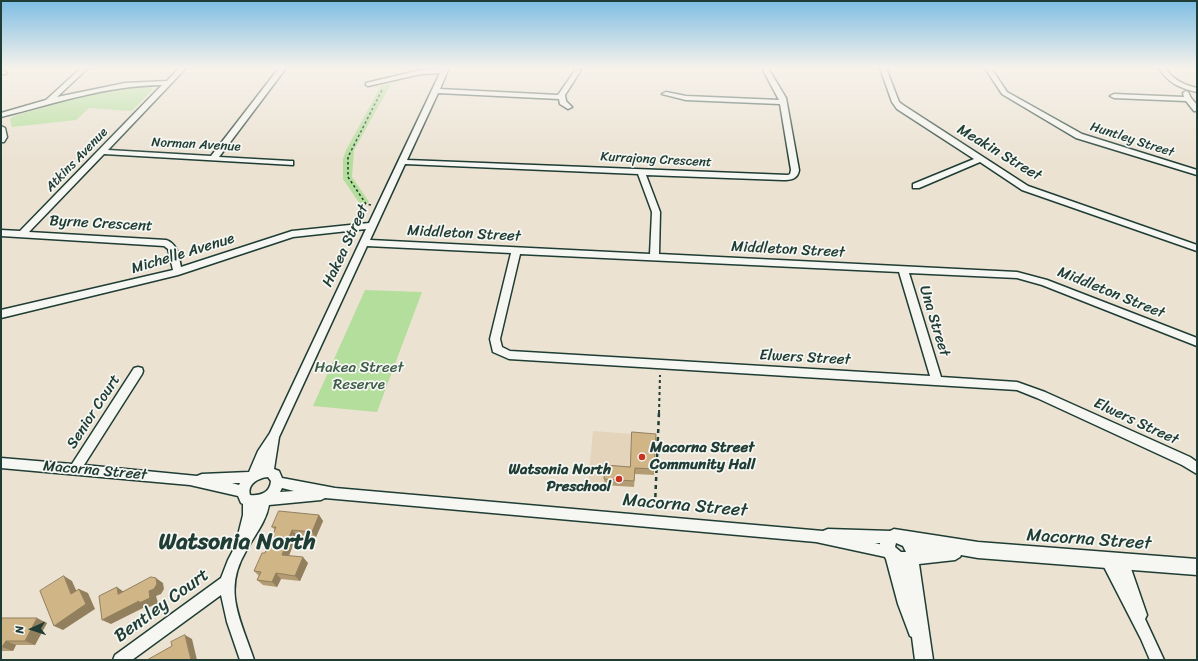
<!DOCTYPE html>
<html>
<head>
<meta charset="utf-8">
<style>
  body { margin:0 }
  #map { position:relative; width:1198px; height:661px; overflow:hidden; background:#ebe2d2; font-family:Sriracha,sans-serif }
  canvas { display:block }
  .frame { position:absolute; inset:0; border:2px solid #1f3d34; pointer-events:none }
  .north { position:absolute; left:12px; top:609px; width:40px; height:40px; -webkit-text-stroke:3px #f6f6f2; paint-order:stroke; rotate:267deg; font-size:11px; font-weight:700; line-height:16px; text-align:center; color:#1f3d34 }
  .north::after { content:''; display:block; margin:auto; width:14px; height:18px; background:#1f3d34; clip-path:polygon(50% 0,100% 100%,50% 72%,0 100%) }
</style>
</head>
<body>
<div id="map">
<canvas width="1198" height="661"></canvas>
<div class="frame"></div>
<div class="north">N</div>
</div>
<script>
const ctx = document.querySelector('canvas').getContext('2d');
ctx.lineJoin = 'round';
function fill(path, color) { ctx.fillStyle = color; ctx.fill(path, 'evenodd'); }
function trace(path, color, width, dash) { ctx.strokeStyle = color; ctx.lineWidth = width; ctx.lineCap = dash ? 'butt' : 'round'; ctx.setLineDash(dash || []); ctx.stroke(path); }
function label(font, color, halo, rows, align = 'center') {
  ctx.font = font + ' Sriracha,sans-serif'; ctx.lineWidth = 3.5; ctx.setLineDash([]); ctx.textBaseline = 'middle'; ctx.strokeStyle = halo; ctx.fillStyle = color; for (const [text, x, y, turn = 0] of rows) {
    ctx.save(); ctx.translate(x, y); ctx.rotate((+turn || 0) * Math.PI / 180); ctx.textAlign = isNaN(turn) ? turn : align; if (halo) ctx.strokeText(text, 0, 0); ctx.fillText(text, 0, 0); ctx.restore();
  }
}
const built = new Path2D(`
  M593 431 632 434 630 473 605 472 604 485 588 484Z`);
const green = new Path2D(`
  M391 84 354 150 352 177 369 202 362 207 343 179V159L346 150 381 86Z
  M150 87 152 88V90L132 111 89 108 76 120 12 127 10 119 14 116C58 103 103 88 150 87Z
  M365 290 422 292 377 412 313 406Z`);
const pathFar2 = new Path2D(`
  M371 205 366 204 348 177V157L383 88`);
const pathFar1 = new Path2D(`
  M659 413 660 375`);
const path = new Path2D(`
  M655 505 659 412`);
const minor = new Path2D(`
  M81 68H88L57 97 125 83 167 81 179 68H186L108 150 211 156 279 68H286L219 157 290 161H293V165L104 154 29 232 166 240C178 244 179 257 181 267L292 231 369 223 440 73 421 74 368 86 366 85V83L421 70 449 68 440 89 558 95 576 69 581 70 565 95 566 101 572 107 568 109 560 104 559 99 438 93 407 160 788 175 790 174 791 170 780 104 686 100 662 94 666 92 686 96 779 100 762 68H768L786 98 799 170C798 179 791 180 783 180L646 175 660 212 659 254 1017 272 1047 280 1197 338V346L1042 285 1017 278 909 273 941 377 1017 382 1045 392 1190 457 1197 462V474L1182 465 1037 398 1017 390 509 359 493 352 490 339 511 253 367 246 279 437 274 469 279 471 282 478 335 488 823 531 828 529 891 531 895 533 897 537 895 541 891 543H875L895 548 896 552 895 556 890 558 816 542 325 498 321 500 269 505C266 522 254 536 246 551 222 591 241 620 254 660H240L227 622 221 595 132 660H113L115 655 221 578 228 560 238 541 237 539 243 515V504L241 503 238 496 190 485 1 468V458L72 464 134 368 138 367 142 368 143 371 142 374 84 465 197 476 202 474 249 472 258 451 270 433 366 229 293 237 178 275 1 318V310L173 270 168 249 164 246 1 236V230L20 231 162 85C104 86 57 103 1 117V113L46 100ZM405 164 638 174 652 212 650 254 370 240ZM520 254 899 272 930 376 510 351 502 347 500 339ZM268 477 271 481C270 493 260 496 250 495 247 484 258 478 268 477ZM232 483H240L239 485ZM282 488 294 491 280 492Z
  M880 68H886L899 102 903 105 1028 186 1197 245V251L1022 190 980 162 919 188H913V184L974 159 897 109 892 102Z
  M985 68H991L1007 92 1082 134 1197 170V175L1076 138 1002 94Z
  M1159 68H1165C1173 80 1184 85 1197 88V92C1180 88 1168 83 1159 68Z
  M1 69 6 72V74H1Z
  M1186 91 1188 92 1191 98 1197 105V111H1194L1186 101 1114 98 1110 96 1114 94 1184 97 1183 93Z
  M1 126 5 128 7 137 4 142H1Z
  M1107 555 1112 556 1117 567 1116 562 1117 557 1122 556 1127 557 1147 615 1145 619 1164 660H1150L1141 639 1101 561 1102 556Z`);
const tertiary = new Path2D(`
  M894 529 978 542 1197 559V575L978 558 961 555 960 557 955 560 919 564 933 660H915L912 637 910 636 898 604 886 559 880 548V543L884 534ZM896 543 903 546 906 552H901L895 547Z`);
const wall = new Path2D(`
  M605 465 654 469V475L635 474 634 487 604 485Z
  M319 515 323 521 316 537 297 535 289 556 308 563 300 581 281 579 277 587 263 585 257 580 259 576 254 571 265 553 275 530 272 527Z
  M1 618 47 623 35 645H16L13 651H1Z`);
const shadedWall = new Path2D(`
  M319 515 323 521 316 537 312 532Z
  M292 530 297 535 287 560 282 555Z
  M303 557 308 563 300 581 295 576Z
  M276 573 281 579 277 587 272 582Z
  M64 576 72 581 80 599 71 594Z
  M156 578 163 583 164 589 161 594 156 596 158 603 147 608 145 607 111 624 102 620 149 591Z
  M117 587 124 592 118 594Z
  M79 589 88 593 95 609 63 630 54 626Z
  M37 618 47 623 35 645 25 641Z
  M185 635 192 639 197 660H191Z
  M6 641 16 645 13 651 2 647Z`);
const building = new Path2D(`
  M632 432 656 434 654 469 635 468 634 481 604 479 605 465 630 467Z
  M279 511 319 515 312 532 292 530 282 555 303 557 295 576 276 573 272 582 257 580 261 572 254 571 262 553H265L276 527H272Z
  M64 576 71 594 79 589 86 604 54 626 40 591Z
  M151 577 156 578 157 584 154 589 149 591 150 598 139 603V601L102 620 99 596 117 587 118 594Z
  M1 618H37L25 641H6L2 647H1Z
  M185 635 191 660H147L172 646 171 642Z`);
const markers = [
  [642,457,4,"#c8321e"],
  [619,479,4,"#c8321e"]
];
const farStreetnames = [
  ["Huntley Street",1132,140,18],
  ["Norman Avenue",196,145,3],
  ["Atkins Avenue",77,160,-46],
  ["Kurrajong Crescent",656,160,3]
];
const streetNames = [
  ["Meakin Street",999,153,31],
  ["Byrne Crescent",101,224,3],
  ["Middleton Street",464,234,3],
  ["Hakea Street",346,246,-65],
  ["Middleton Street",788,250,3],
  ["Michelle Avenue",183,254,-17],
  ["Middleton Street",1111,293,22],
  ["Una Street",934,321,73],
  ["Elwers Street",805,358,3],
  ["Senior Court",94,412,-57],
  ["Elwers Street",1136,422,25],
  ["Macorna Street",95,471,5]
];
const parkNames = [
  ["Hakea Street",359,368],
  ["Reserve",359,385]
];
const poiNames = [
  ["Macorna Street",650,448],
  ["Community Hall",650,465],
  ["Watsonia North",611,470,"right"],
  ["Preschool",611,487,"right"]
];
const nearStreetnames = [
  ["Macorna Street",685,506,5],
  ["Macorna Street",1089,540,4],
  ["Bentley Court",162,606,-36]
];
const nearDistrictnames = [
  ["Watsonia North",237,543]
];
fill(built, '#e3d4bb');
fill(green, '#b3de9b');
trace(minor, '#1f3d34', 3);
trace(tertiary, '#1f3d34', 3);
trace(pathFar2, '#1f3d34', 1.5, [2.5, 2.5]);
trace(pathFar1, '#1f3d34', 2, [3, 3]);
trace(path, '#1f3d34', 2.5, [4, 4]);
fill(minor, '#f6f6f2');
fill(tertiary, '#f6f6f2');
fill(wall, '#b39c73');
fill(shadedWall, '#927f5e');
fill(building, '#d0b586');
trace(building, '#927f5e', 1);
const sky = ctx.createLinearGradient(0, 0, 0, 161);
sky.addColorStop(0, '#7dbde3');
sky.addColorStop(0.42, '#f6f2eb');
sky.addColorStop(1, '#f6f2eb00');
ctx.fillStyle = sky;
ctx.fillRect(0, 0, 1198, 161);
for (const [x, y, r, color] of markers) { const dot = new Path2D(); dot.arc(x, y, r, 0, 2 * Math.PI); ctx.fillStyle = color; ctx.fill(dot); trace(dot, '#f6f6f2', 1.5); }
label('13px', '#1f3d34', '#f6f6f2', farStreetnames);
label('15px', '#1f3d34', '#f6f6f2', streetNames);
label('15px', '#3d5d49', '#f6f6f2', parkNames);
label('bold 15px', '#1f3d34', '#f6f6f2', poiNames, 'left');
label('18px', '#1f3d34', '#f6f6f2', nearStreetnames);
label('bold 23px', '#1f3d34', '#f6f6f2', nearDistrictnames);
</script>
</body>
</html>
